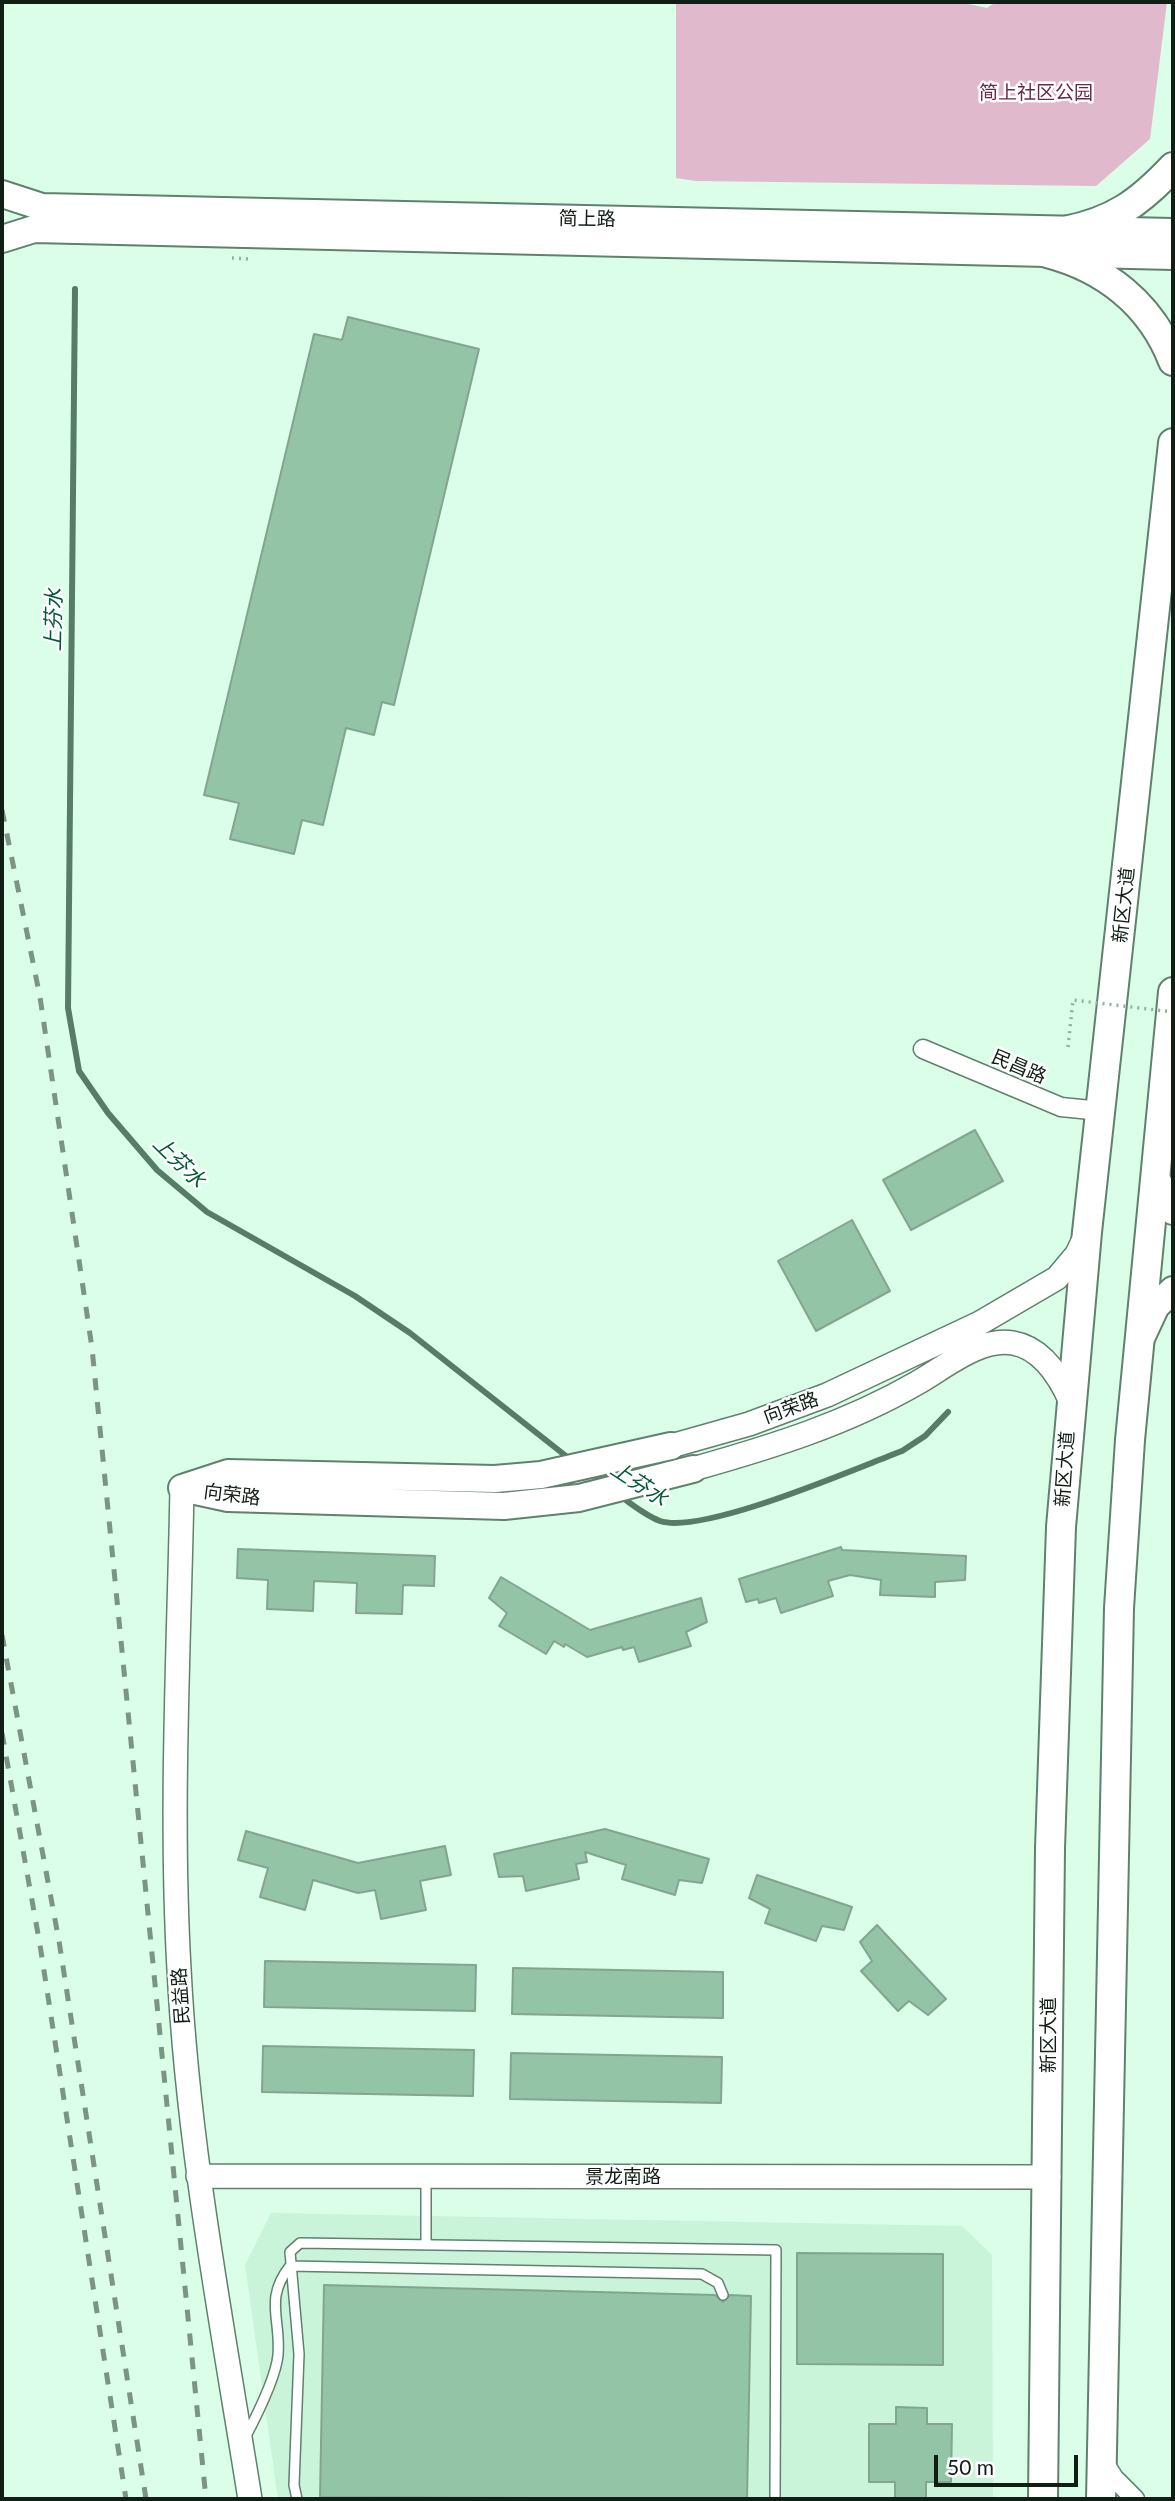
<!DOCTYPE html>
<html>
<head>
<meta charset="utf-8">
<style>
  body { margin:0 }
  #map { position:relative; width:1175px; height:2501px; overflow:hidden; background:#dafee7; font-family:Lato,sans-serif }
  canvas { display:block }
  .frame { position:absolute; inset:0; border:4px solid #101e16; pointer-events:none }
  .scale { position:absolute; left:934px; top:2455px; width:144px; height:32px; box-sizing:border-box; border:4px solid #101e16; border-top:0; padding-left:9px; font-size:21px; line-height:24px; white-space:nowrap; color:#101e16; -webkit-text-stroke:5px #fff; paint-order:stroke }
</style>
</head>
<body>
<div id="map">
<canvas width="1175" height="2501"></canvas>
<div class="frame"></div>
<div class="scale">50 m</div>
</div>
<script>
const ctx = document.querySelector('canvas').getContext('2d');
ctx.lineJoin = 'round';
function fill(path, color) { ctx.fillStyle = color; ctx.fill(path, 'evenodd'); }
function trace(path, color, width, dash) { ctx.strokeStyle = color; ctx.lineWidth = width; ctx.lineCap = dash ? 'butt' : 'round'; ctx.setLineDash(dash || []); ctx.stroke(path); }
function label(font, color, halo, rows, align = 'center') {
  ctx.font = font + ' Lato,"Noto Sans SC",sans-serif'; ctx.lineWidth = 5; ctx.setLineDash([]); ctx.textBaseline = 'middle'; ctx.strokeStyle = halo; ctx.fillStyle = color; for (const [text, x, y, turn = 0] of rows) {
    ctx.save(); ctx.translate(x, y); ctx.rotate((+turn || 0) * Math.PI / 180); ctx.textAlign = isNaN(turn) ? turn : align; if (halo) ctx.strokeText(text, 0, 0); ctx.fillText(text, 0, 0); ctx.restore();
  }
}
const built = new Path2D(`
  M271 2213 962 2226 992 2255 993 2499H278L245 2265Z`);
const green = new Path2D(`
  M676 2H959L987 8 996 2H1167L1150 139 1096 186 696 181 676 178Z`);
const stream = new Path2D(`
  M75 289 68 1008 79 1071 108 1113 157 1170 207 1212 355 1296 410 1333 571 1460
  M619 1495C631 1504 646 1516 660 1521 703 1535 854 1469 902 1451L925 1436 948 1412`);
const building = new Path2D(`
  M348 317 479 349 394 705 382 702 374 735 346 728 323 825 302 820 294 854 230 839 239 803 204 795 314 334 342 340Z
  M975 1130 1003 1181 911 1230 883 1180Z
  M852 1220 890 1291 816 1331 778 1261Z
  M841 1547 842 1550 966 1556 965 1580 935 1582V1597L880 1595 881 1580 850 1575 828 1581 833 1596 781 1613 776 1598 759 1603 758 1599 746 1602 739 1579Z
  M238 1549 435 1556 434 1586 403 1585 402 1614 356 1613 357 1583 314 1581 313 1611 267 1609 268 1580 237 1578Z
  M501 1577 590 1630 701 1598 707 1622 686 1632 691 1646 639 1662 634 1647 623 1650 622 1647 587 1657 565 1644 564 1647 554 1641 546 1654 499 1626 507 1613 489 1598Z
  M605 1829 709 1859 702 1883 679 1880 675 1895 622 1879 626 1865 585 1852 587 1862 576 1864 579 1879 526 1891 523 1876 499 1877 494 1854Z
  M246 1831 358 1863 445 1846 451 1875 420 1881 426 1910 381 1919 375 1890 358 1893 313 1880 305 1910 260 1897 268 1868 238 1860Z
  M757 1875 852 1907 844 1930 822 1926 816 1941 765 1923 770 1909 749 1898Z
  M877 1925 946 1999 928 2015 909 2001 898 2011 861 1971 872 1961 860 1942Z
  M265 1961 476 1965 475 2011 264 2007Z
  M513 1968 723 1972V2018L512 2014Z
  M263 2046 474 2050 473 2096 262 2092Z
  M511 2053 722 2057 721 2103 510 2099Z
  M797 2253 943 2254V2365L797 2364Z
  M324 2285 715 2295 723 2302 730 2295 751 2296 747 2499 320 2497Z
  M896 2407 927 2408V2424H952L951 2482H926V2499H895V2482H869V2424H896Z`);
const path = new Path2D(`
  M232 258 249 259`);
const service = new Path2D(`
  M426 2245V2176
  M245 2438C256 2417 276 2378 278 2355 281 2318 264 2299 290 2266L702 2274 718 2283 723 2295
  M297 2499 294 2485 299 2354 290 2252 300 2243 776 2250 775 2499`);
const minor = new Path2D(`
  M923 1049 1061 1107 1101 1111
  M1104 2462 1114 2478 1135 2499`);
const tertiary = new Path2D(`
  M671 1446 749 1424 827 1395 980 1323 1057 1278 1077 1254 1086 1235
  M693 1469C771 1447 846 1424 917 1383 944 1368 980 1337 1013 1343 1042 1348 1060 1377 1071 1402
  M182 1488C179 1648 170 1809 179 1969 188 2148 222 2323 250 2499
  M198 2176 1049 2177`);
const secondary = new Path2D(`
  M2 194 42 207 1173 232
  M2 239 34 229 1173 256
  M1155 1176 1173 1211
  M1142 1336 1156 1306 1173 1290
  M185 1487 228 1473 495 1479 541 1475 671 1446
  M182 1488 228 1498 504 1506 579 1498 693 1469`);
const primary = new Path2D(`
  M1065 231C1114 221 1139 203 1173 167
  M1047 253C1105 268 1151 304 1173 361
  M1043 2499 1050 1848 1061 1527 1087 1232 1173 443
  M1101 2499 1119 1608 1130 1440 1173 992`);
const rail = new Path2D(`
  M2 810 40 997 92 1348 206 2499
  M2 1635 59 1941 146 2499
  M2 1733 40 1945 126 2499`);
const pathBridge = new Path2D(`
  M1068 1047 1073 1000 1173 1012`);
const parkNames = [
  ["简上社区公园",1036,93]
];
const streetNames = [
  ["简上路",587,219,1],
  ["新区大道",1124,905,-84],
  ["民昌路",1019,1067,23],
  ["向荣路",791,1408,-20],
  ["新区大道",1065,1469,-86],
  ["向荣路",232,1495,7],
  ["民益路",181,1996,-94],
  ["新区大道",1049,2035,-90],
  ["景龙南路",623,2177]
];
const waterNames = [
  ["上芬水",54,620,-89],
  ["上芬水",179,1162,44],
  ["上芬水",639,1484,33]
];
fill(built, '#c9f4d9');
fill(green, '#e0b9cd');
trace(stream, '#567c65', 6);
fill(building, '#92c4a5');
trace(building, '#83a590', 2);
trace(service, '#60816d', 12);
trace(minor, '#60816d', 21);
trace(tertiary, '#60816d', 26);
trace(secondary, '#60816d', 30);
trace(primary, '#60816d', 32);
trace(path, '#93af9e', 3.5, [2, 5]);
trace(service, '#fff', 9);
trace(minor, '#fff', 18);
trace(tertiary, '#fff', 23);
trace(secondary, '#fff', 26);
trace(primary, '#fff', 28);
trace(rail, '#7b9484', 5, [12, 12]);
trace(pathBridge, '#93af9e', 3.5, [2, 5]);
label('19px', '#662a4e', '#fff', parkNames);
label('19px', '#101e16', '#fff', streetNames);
label('italic 21px', '#005a35', '#fff', waterNames);
</script>
</body>
</html>
